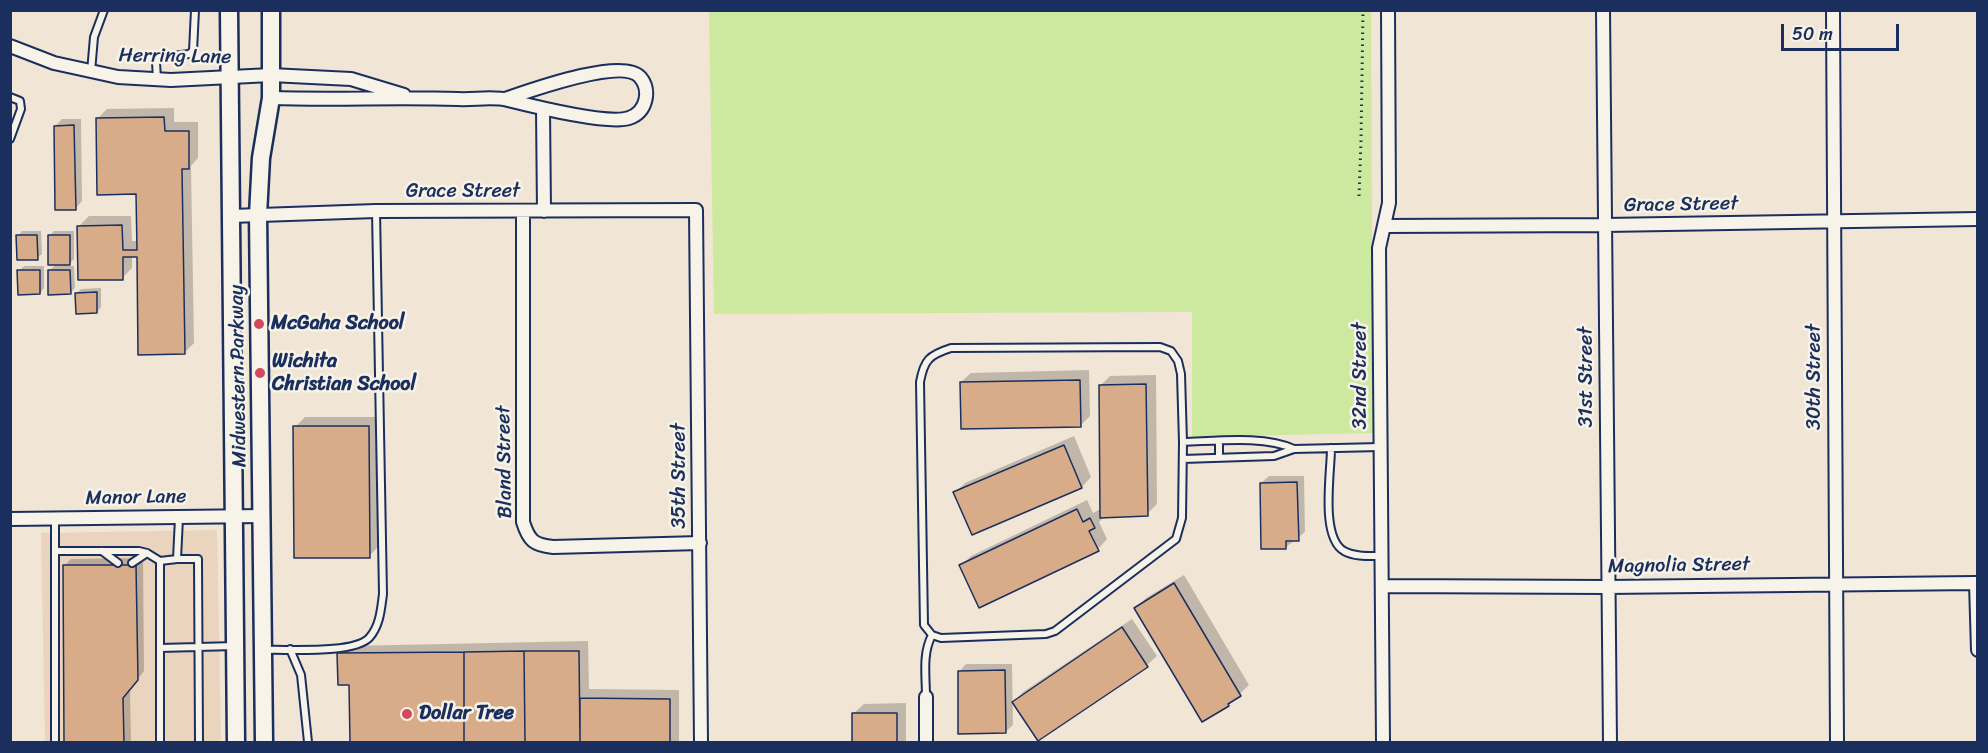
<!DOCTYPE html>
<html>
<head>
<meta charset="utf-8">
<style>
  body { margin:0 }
  #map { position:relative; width:1988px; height:753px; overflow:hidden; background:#f1e5d5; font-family:Sriracha,sans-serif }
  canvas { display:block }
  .frame { position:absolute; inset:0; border:12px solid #1b2f5e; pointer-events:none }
  .scale { position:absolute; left:1781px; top:24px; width:118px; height:27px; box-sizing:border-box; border:3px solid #1b2f5e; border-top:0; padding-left:8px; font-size:18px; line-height:21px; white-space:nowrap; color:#1b2f5e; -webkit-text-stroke:4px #f7f3e8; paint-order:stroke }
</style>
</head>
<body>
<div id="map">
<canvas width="1988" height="753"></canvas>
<div class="frame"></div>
<div class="scale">50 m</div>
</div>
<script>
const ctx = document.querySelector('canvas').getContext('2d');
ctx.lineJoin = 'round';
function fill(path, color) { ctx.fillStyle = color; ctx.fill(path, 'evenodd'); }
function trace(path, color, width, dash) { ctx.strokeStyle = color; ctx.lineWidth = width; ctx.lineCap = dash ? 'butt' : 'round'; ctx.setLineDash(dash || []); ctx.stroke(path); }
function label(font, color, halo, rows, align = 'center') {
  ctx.font = font + ' Sriracha,sans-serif'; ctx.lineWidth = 5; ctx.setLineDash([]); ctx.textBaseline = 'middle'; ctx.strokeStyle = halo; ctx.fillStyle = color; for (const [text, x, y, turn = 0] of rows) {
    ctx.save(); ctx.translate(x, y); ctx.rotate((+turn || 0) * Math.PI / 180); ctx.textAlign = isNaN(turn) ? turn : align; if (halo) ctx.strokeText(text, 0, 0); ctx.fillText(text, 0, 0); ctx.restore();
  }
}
const built = new Path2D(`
  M217 530 221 742H45L41 533Z`);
const green = new Path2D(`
  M709 11H1371L1373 433 1192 437V312L714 314Z`);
const shadow = new Path2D(`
  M174 108V122H198V158L191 166 194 343 184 353 138 256H132V268L122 278 79 226 89 216H131L132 241H138L137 193 97 119 107 109Z
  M62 119H81L82 201 75 209 55 126Z
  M22 231H41L42 254 37 258 18 236Z
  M54 231H74V259L67 266H74L75 288 70 293 49 271 56 264 49 236Z
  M24 266H44V288L40 293 19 271Z
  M101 288V307L97 312 77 293 81 289Z
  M1089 370 1090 416 1080 426 961 382 971 373Z
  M1156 375 1157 504 1147 514 1105 516 1099 522 1107 539 1098 549 961 566 971 556 1087 500 1093 513 1102 508 1101 385 1110 376Z
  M305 417H378L379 546 369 556 295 427Z
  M1074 436 1091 477 1082 487 973 533 955 493 965 483Z
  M1269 476H1304L1305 532 1285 548 1261 483Z
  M143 558 144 671 130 689 131 742H66L64 566 71 559Z
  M1184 575 1249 685 1228 705 1136 608 1146 598Z
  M1132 619 1157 656 1147 665 1038 739 1014 702 1023 692Z
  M588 641 589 689 679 690V741L677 742H351V683L339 653 346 646Z
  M966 664H1012L1013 725 1005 732 959 672Z
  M906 703V742H854V713L864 704Z`);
const building = new Path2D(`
  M164 117 165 131H189V169H182L185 354 138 355 137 257H123V280H78L77 226 122 225 123 250H137L136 194 97 195 96 118Z
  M74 125 76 210H55L54 126Z
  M16 235H37L38 260H17Z
  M48 235H70V265H48Z
  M17 270H40V294L18 295Z
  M48 270H70L71 294 48 295Z
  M97 292V313L76 314 75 293Z
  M1080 380 1081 427 961 429 960 382Z
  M1146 384 1148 516 1100 518 1099 385Z
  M293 426H369L370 558H294Z
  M1064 445 1082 488 972 535 953 492Z
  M1297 482 1299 541H1286V549H1261L1260 483Z
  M1077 509 1083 522 1090 518 1095 528 1089 531 1099 551 979 608 959 565Z
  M63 565H136L138 680 123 698 124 742H64Z
  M1174 583 1241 696 1228 704 1229 706 1202 722 1134 608Z
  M1122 627 1148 667 1038 741 1012 702Z
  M524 651 525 742H464V652Z
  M524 651H579L580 742H525Z
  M464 652V742H350L349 685H338L337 653Z
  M1005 670 1006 733 958 734V671Z
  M580 698 670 699V742H580Z
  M852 713H897V742H852Z`);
const path = new Path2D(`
  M1359 196 1361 141 1363 10`);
const lane = new Path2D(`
  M91 72 94 37 104 10
  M157 79 156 62 158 58 189 54 193 51 195 10
  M10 97 20 101 21 109 10 139
  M1160 347 1171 351 1178 361 1181 374 1183 442 1182 518 1176 539 1055 631 1046 634 941 638 932 635 924 625 920 382C924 360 929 355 951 348Z
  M1219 441V458
  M1183 442C1216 441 1265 435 1294 449
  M1331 448C1331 473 1320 537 1344 551 1355 557 1369 556 1381 556
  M1183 459 1274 456 1294 449 1380 447
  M55 519V742
  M55 551H139L147 553 160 561
  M102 551 118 563
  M177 559H198L199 742
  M132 563 147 553
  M160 648 235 646
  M290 649 301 675 308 742
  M265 650C289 649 353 654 369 638 380 626 381 609 383 594L376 211
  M926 697C926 676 922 654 932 635
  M160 742V561L177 559 179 518`);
const street = new Path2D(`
  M1603 10 1610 742
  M1833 10 1837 742
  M10 46 54 63 118 77 171 80 271 75 351 79 404 95
  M271 98C334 100 396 97 458 99 474 100 493 96 508 100 532 106 608 125 629 118 647 112 651 90 640 77 622 57 529 91 505 99
  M543 109 544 211
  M523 211V522C529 541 534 545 553 547L700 543
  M231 216 376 211 696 210 701 742
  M1385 226 1605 225 1978 219
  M10 519 262 516
  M1382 586 1607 587 1976 583 1978 650
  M926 697V742
  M1383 742 1379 248 1389 203 1388 10`);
const secondary = new Path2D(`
  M229 10 236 742
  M264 742 258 215 261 158 271 98V10`);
const markers = [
  [259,324,6,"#d1495b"],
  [260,373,6,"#d1495b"],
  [407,714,6,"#d1495b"]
];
const streetNames = [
  ["Herring Lane",175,57,1],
  ["Grace Street",463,192],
  ["Grace Street",1681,205,-1],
  ["Midwestern Parkway",239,376,-91],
  ["32nd Street",1361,376,-90],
  ["31st Street",1587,377,-90],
  ["30th Street",1815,377,-90],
  ["Bland Street",505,462,-91],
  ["35th Street",680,476,-90],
  ["Manor Lane",136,498,-1],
  ["Magnolia Street",1679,566,-1]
];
const poiNames = [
  ["McGaha School",271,324],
  ["Wichita",272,362],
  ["Christian School",272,385],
  ["Dollar Tree",419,714]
];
fill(built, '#ead4be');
fill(green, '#cde99f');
fill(shadow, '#0003');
fill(building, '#d8ac89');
trace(building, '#1b2f5e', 1.5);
trace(lane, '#1b2f5e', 10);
trace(street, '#1b2f5e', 16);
trace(secondary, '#1b2f5e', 21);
trace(path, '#1b2f5e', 3, [1.5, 4.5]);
trace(lane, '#f7f3e8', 6);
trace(street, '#f7f3e8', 12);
trace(secondary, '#f7f3e8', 16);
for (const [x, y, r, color] of markers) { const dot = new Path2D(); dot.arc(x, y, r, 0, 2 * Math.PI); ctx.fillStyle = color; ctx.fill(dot); trace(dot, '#f7f3e8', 2); }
label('20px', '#1b2f5e', '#f7f3e8', streetNames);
label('bold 20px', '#1b2f5e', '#f7f3e8', poiNames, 'left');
</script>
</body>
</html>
